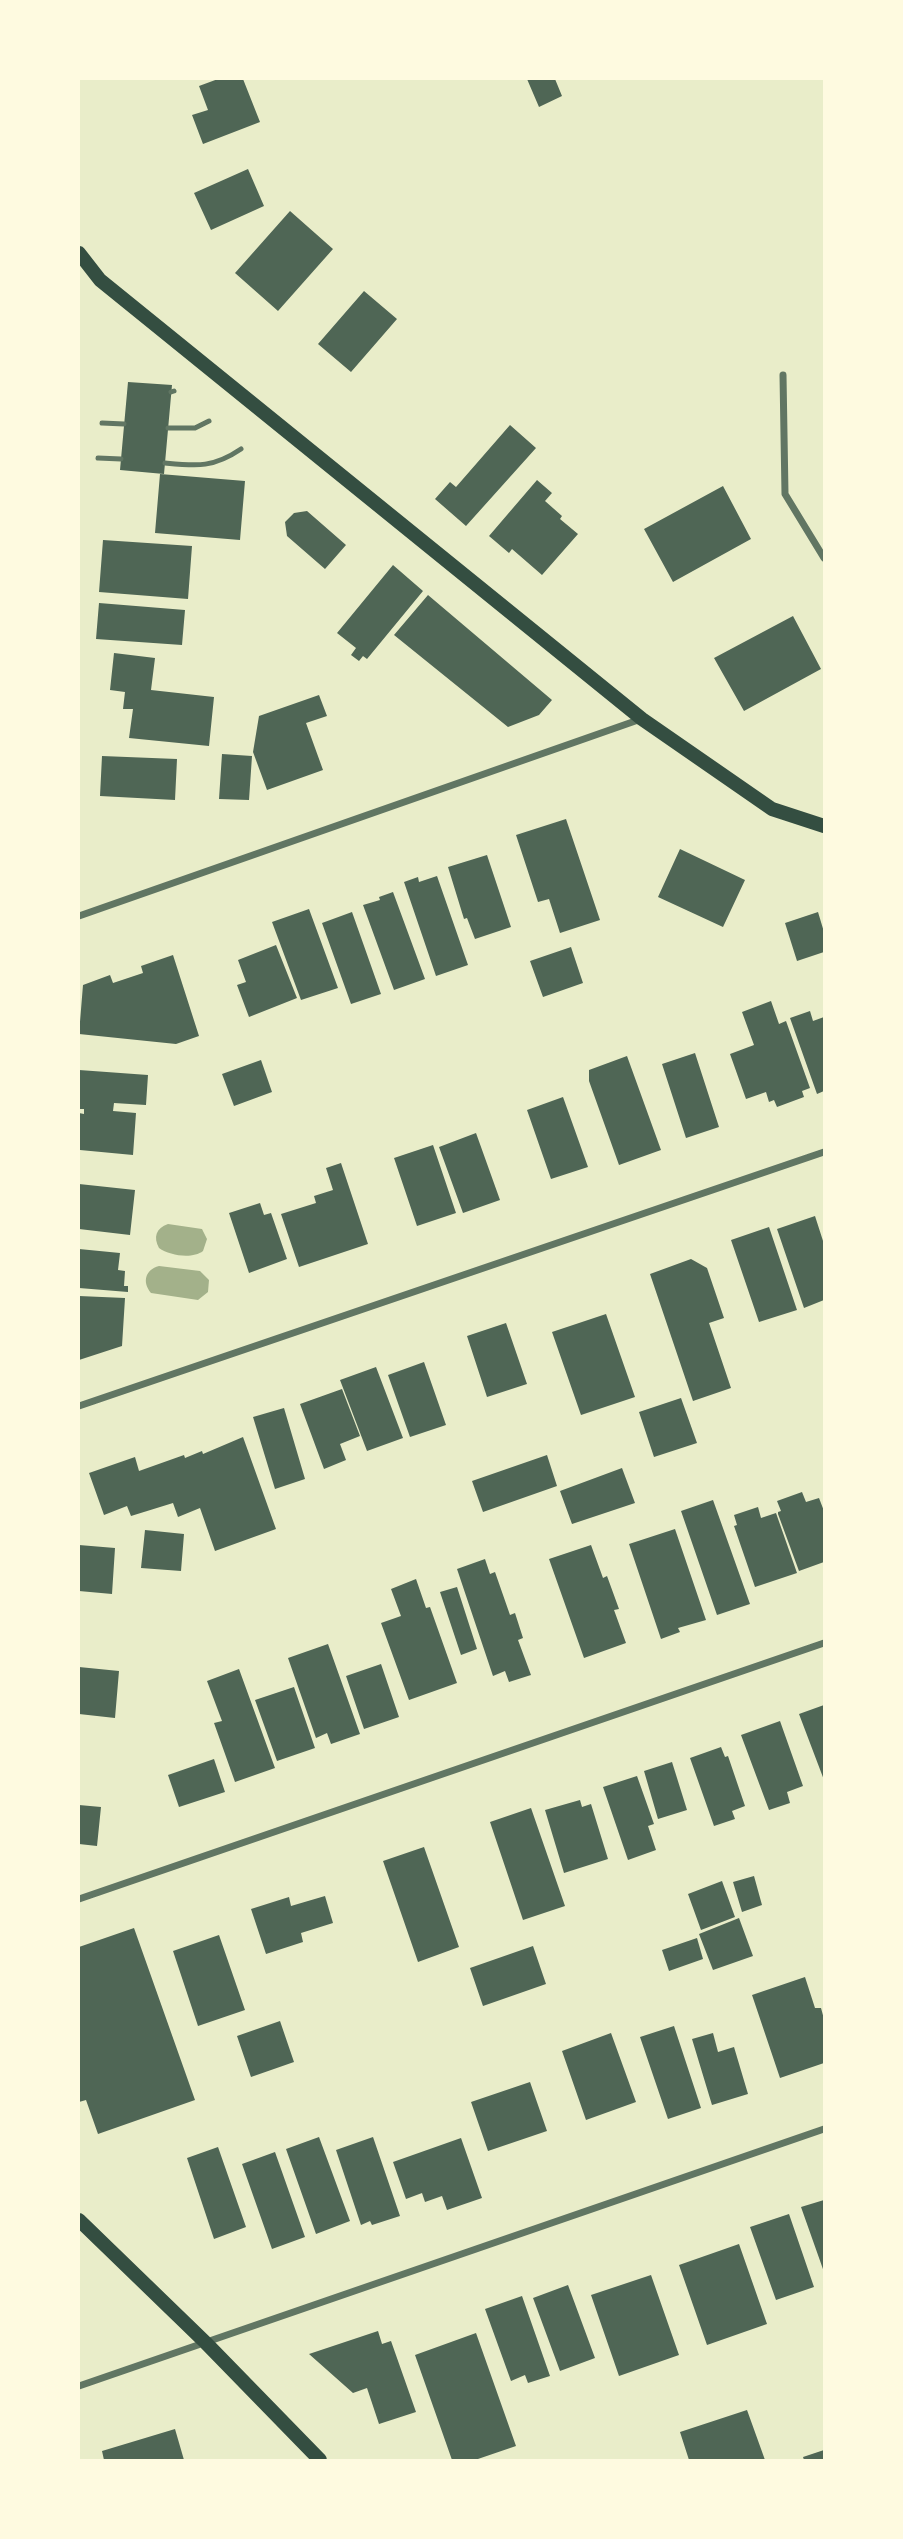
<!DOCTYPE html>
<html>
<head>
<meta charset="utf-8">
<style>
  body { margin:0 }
  #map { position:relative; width:903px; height:2539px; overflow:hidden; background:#e9edc9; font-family:Manrope,sans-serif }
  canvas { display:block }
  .frame { position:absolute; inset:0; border:80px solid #fefae0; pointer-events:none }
</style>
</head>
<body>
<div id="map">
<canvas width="903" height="2539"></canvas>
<div class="frame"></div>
</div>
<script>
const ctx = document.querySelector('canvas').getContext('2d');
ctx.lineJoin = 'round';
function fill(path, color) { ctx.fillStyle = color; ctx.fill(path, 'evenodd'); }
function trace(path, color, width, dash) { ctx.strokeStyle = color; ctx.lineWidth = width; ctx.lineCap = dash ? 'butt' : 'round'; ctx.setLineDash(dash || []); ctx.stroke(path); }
const water = new Path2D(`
  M168 1224 202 1229 207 1239 203 1251C193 1259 170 1256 159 1248 153 1237 156 1228 168 1224Z
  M159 1266 200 1271 209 1280 208 1292 198 1300 151 1293C142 1282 145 1270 159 1266Z`);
const building = new Path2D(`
  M218 79H243L260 122 203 144 192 115 208 110 199 86Z
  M527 79H555L562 96 539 107Z
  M248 169 264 206 211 230 194 193Z
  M290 211 333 249 278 311 235 273Z
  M364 291 397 319 351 372 318 344Z
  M128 382 172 385 164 474 120 470Z
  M510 425 536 448 466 526 435 499 450 482 456 487Z
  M160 474 245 481 240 540 155 533Z
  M537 480 552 493 545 501 562 516 560 519 578 534 542 575 512 549 509 553 489 536Z
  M723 486 751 539 673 582 644 529Z
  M307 511 346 545 325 569 287 536 285 522 294 513Z
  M103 540 192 546 188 599 99 592Z
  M393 565 423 591 367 659 363 656 359 661 351 655 356 648 337 633Z
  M428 595 552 700 539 715 508 727 394 635Z
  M99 603 185 610 182 645 96 639Z
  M793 616 821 669 744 711 714 658Z
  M114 653 155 658 151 690 214 697 209 746 129 738 133 709H123L125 692 110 690Z
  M319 695 327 716 306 723 323 770 267 790 253 752 259 716Z
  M222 754 252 756 249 800 219 799Z
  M102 756 177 759 175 800 100 796Z
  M566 819 600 920 560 933 549 899 538 902 516 835Z
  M680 849 745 880 723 927 658 897Z
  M487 855 511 927 475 939 467 918 464 919 448 867Z
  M437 876 468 965 436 976 404 882 418 877 419 882Z
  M393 892 425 979 394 990 363 905 380 900 379 897Z
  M309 909 338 988 301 1000 272 922Z
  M352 912 381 994 351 1004 322 923Z
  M818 912 824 932V952L797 961 785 923Z
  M276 945 297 998 249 1017 237 985 246 982 238 960Z
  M571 947 583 983 543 997 530 961Z
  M173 955 199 1036 176 1044 79 1034 83 985 110 975 113 983 143 973 141 966Z
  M771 1001 779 1024 786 1021 810 1088 802 1091 804 1097 777 1107 774 1100 769 1102 766 1092 746 1099 730 1054 754 1045 742 1012Z
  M810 1011 813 1021 824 1017V1091L817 1094 790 1018Z
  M695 1053 719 1127 686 1138 662 1064Z
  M627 1056 661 1150 619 1165 589 1081V1070Z
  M261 1060 272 1092 234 1106 222 1074Z
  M79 1070 148 1075 146 1105 114 1103 113 1111 136 1113 133 1155 80 1150 79 1113 84 1114V1109H79Z
  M563 1097 588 1167 551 1179 527 1110Z
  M476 1133 500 1200 463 1213 439 1147Z
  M433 1145 456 1213 417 1226 394 1158Z
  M341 1163 368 1244 299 1267 281 1214 316 1203 314 1196 333 1190 326 1168Z
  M79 1184 135 1190 130 1235 79 1229Z
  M260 1203 264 1215 271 1213 287 1259 249 1273 229 1213Z
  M815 1216 824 1244V1300L804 1308 777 1229Z
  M769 1227 797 1310 759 1322 731 1240Z
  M79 1249 120 1253 118 1270 125 1271 124 1286H128V1292L79 1288Z
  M691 1259 707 1268 724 1318 709 1323 731 1388 693 1401 650 1274Z
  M79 1296 125 1298 122 1346 79 1360Z
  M606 1314 635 1397 581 1415 552 1332Z
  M506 1323 527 1384 487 1397 467 1336Z
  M424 1362 446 1425 410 1437 388 1375Z
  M376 1367 403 1438 367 1451 340 1380Z
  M342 1389 360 1436 340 1444 346 1460 324 1469 300 1404Z
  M681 1398 697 1443 654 1457 639 1412Z
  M284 1408 305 1479 275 1489 253 1417Z
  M243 1437 276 1529 215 1551 200 1508 178 1517 173 1503 131 1516 127 1506 104 1515 89 1473 135 1457 139 1471 184 1455 185 1458 202 1451 203 1454Z
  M547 1455 557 1486 483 1512 472 1481Z
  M622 1468 635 1503 572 1524 560 1491Z
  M802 1492 806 1502 819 1498 824 1511V1562L799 1571 778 1514V1512L781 1511 777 1501Z
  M713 1500 750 1604 717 1615 681 1511Z
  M758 1507 761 1518 776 1513 797 1573 755 1587 734 1526 737 1525 734 1515Z
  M675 1529 706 1620 678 1628 680 1632 661 1639 629 1544Z
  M145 1530 184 1534 181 1571 141 1568Z
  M79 1545 115 1548 112 1594 79 1591Z
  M591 1545 603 1578 607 1576 619 1609 614 1610 626 1643 584 1658 549 1559Z
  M485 1559 490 1574 495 1572 510 1615 515 1613 523 1638 518 1640 531 1675 509 1682 505 1671 493 1676 457 1569Z
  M416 1579 426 1608 430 1607 457 1683 409 1700 381 1623 401 1616 391 1589Z
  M457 1587 477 1649 461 1655 440 1592Z
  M328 1644 360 1734 331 1744 327 1733 316 1738 288 1658Z
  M381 1664 399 1717 364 1729 346 1676Z
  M79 1667 119 1671 115 1718 79 1714Z
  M239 1669 275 1768 235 1782 214 1723 222 1721 207 1681Z
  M294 1687 315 1748 277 1761 255 1700Z
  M824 1705V1780L799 1714Z
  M780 1721 803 1786 787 1792 790 1803 769 1810 741 1735Z
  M721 1747 725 1757 728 1756 745 1806 732 1811 735 1819 714 1826 690 1758Z
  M214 1759 225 1792 179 1807 168 1775Z
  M672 1762 687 1810 658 1819 644 1771Z
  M637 1776 654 1824 648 1826 656 1850 628 1860 603 1787Z
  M580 1800 582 1807 591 1804 608 1859 564 1873 545 1810Z
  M79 1805 101 1807 97 1846 79 1844Z
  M531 1808 565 1906 523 1920 490 1822Z
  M424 1847 459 1947 418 1962 383 1861Z
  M754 1876 762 1905 742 1912 733 1882Z
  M722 1881 735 1917 701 1930 688 1894Z
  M325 1896 333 1923 301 1933 303 1942 266 1954 251 1909 289 1897 291 1906Z
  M739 1918 753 1956 713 1970 699 1934Z
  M134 1928 195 2100 98 2134 86 2100 79 2102V1947Z
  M219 1935 245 2010 198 2026 173 1951Z
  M697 1938 703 1959 669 1971 662 1950Z
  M533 1946 546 1984 483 2006 470 1968Z
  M805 1977 815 2008H821L824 2019V2063L780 2078 752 1995Z
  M280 2021 294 2062 251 2077 237 2036Z
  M674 2026 701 2108 668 2119 640 2037Z
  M611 2033 636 2102 586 2120 562 2051Z
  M713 2033 718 2052 734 2047 748 2094 712 2105 692 2039Z
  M530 2082 547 2131 488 2151 471 2102Z
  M319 2137 350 2221 316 2234 286 2149Z
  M373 2137 400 2216 372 2225 370 2221 361 2225 336 2150Z
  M461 2138 482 2198 447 2210 442 2196 425 2202 422 2193 406 2199 393 2162Z
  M218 2147 246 2227 214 2239 187 2158Z
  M275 2152 305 2237 272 2249 242 2164Z
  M824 2200V2272L801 2207Z
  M789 2214 814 2287 776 2300 750 2227Z
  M739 2244 767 2324 707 2345 679 2265Z
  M651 2275 679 2355 619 2376 591 2295Z
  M568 2285 595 2358 560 2371 533 2298Z
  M522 2296 550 2376 528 2383 525 2375 511 2381 485 2309Z
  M378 2331 382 2344 391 2341 416 2412 379 2424 367 2388 353 2393 309 2354Z
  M476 2333 516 2446 475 2460H452L415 2355Z
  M747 2410 765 2460H689L680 2432Z
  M175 2429 184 2460H104L102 2451Z
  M824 2450V2460H804L803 2457Z`);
const service = new Path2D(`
  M171 392 174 391
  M102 423 124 424
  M168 428H195L209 421
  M98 458 121 459
  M165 463C197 466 213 468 241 449`);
const minor = new Path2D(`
  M783 375 785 494 824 558
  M79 916 641 719
  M79 1406 824 1152
  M79 1899 824 1643
  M79 2386 824 2129`);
const secondary = new Path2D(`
  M79 253 100 280 642 719 772 809 824 826
  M79 2220 206 2343 320 2460`);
fill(water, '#a3b18a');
fill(building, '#4f6655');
trace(service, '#617663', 5);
trace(minor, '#617663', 7);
trace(secondary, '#344e41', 14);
</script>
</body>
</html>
